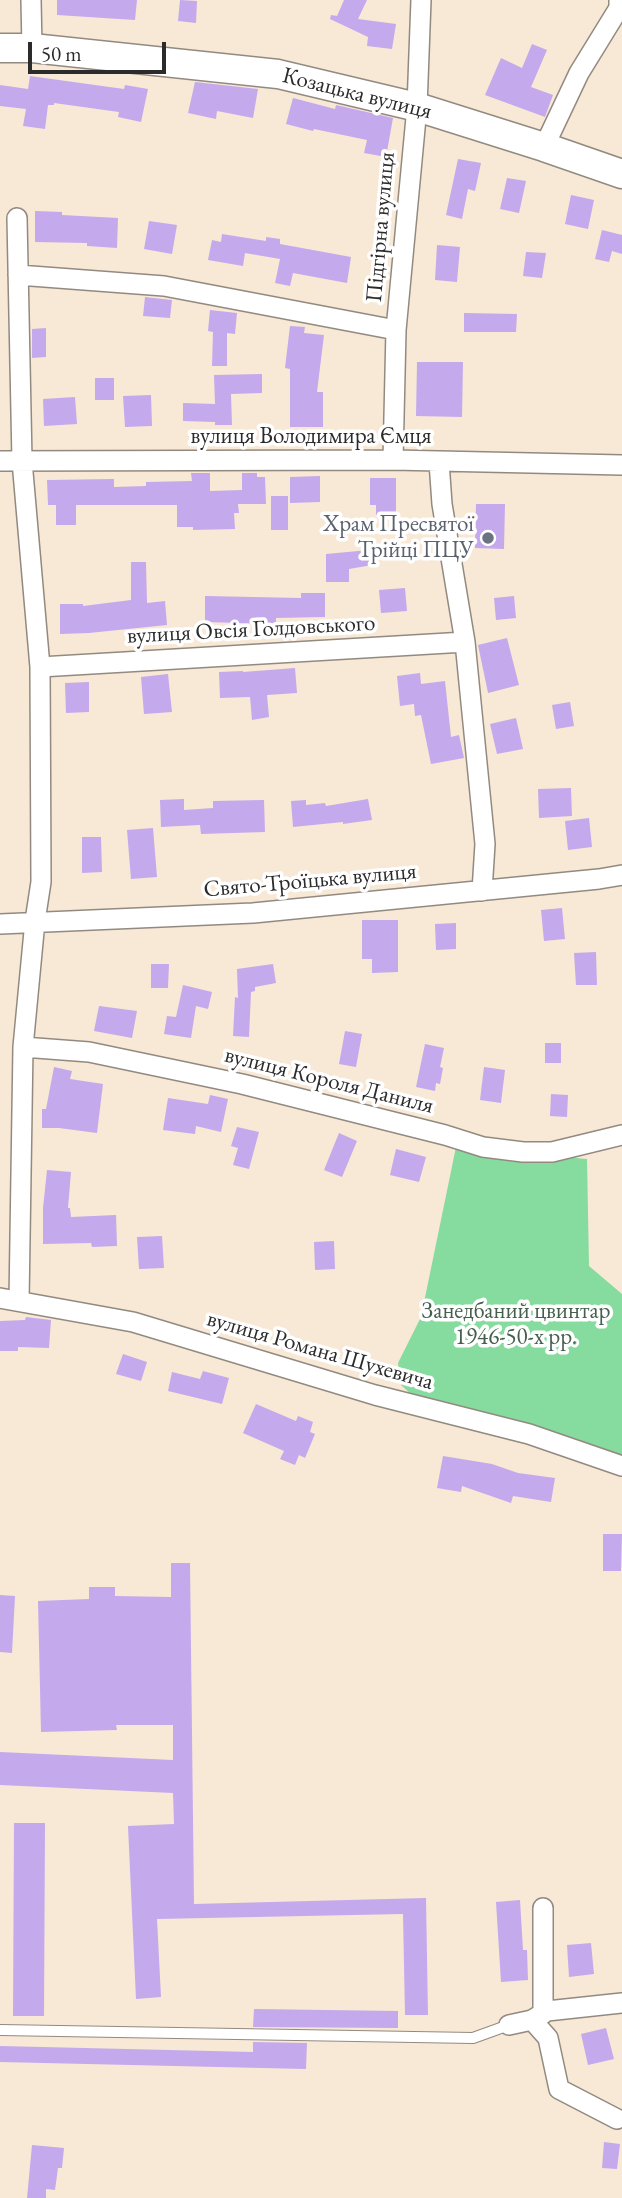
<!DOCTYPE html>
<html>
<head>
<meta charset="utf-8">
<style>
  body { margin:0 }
  #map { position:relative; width:622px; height:2198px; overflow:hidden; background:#f8e8d6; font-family:"EB Garamond",serif }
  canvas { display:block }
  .scale { position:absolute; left:28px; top:42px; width:138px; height:32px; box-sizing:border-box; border:4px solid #2b2b2b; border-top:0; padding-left:9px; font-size:21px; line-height:24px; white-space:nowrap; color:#2b2b2b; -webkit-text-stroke:5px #fff; paint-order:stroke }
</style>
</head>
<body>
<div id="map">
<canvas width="622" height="2198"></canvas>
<div class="scale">50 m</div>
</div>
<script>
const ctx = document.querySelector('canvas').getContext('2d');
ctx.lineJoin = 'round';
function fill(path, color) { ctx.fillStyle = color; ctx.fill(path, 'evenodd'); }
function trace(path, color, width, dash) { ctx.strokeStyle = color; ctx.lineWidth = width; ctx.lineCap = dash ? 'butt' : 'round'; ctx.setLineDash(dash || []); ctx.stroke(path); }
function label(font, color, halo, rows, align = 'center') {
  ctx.font = font + ' "EB Garamond",serif'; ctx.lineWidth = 7; ctx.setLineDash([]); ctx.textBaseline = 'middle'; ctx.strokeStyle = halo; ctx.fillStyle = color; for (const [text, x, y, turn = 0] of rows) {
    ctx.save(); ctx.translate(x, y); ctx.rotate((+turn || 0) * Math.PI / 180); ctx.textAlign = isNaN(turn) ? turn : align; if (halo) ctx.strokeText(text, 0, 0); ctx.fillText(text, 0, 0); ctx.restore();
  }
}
const green = new Path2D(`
  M456 1147 587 1159 589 1266 622 1294V1458L412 1395 401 1385 398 1363 421 1317Z`);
const building = new Path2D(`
  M57 0H137L135 20 57 15Z
  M180 0 197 1 196 23 178 21Z
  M344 0H367L358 19 396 24 392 49 367 46 368 37 330 19 331 15 337 16Z
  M532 44 547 50 531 87 553 95 545 117 485 95 501 58 522 68Z
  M30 76 124 89 125 85 148 89 141 122 118 117 119 112 54 103V105H48L45 129 23 126 26 109 0 106V85L28 89Z
  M195 82 258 89 253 118 217 111 216 119 188 113Z
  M293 98 335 109 336 105 393 118 386 157 364 153 367 140 314 129 313 131 286 124Z
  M458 159 481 163 475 191 468 189 462 219 446 215Z
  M507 178 526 181 519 213 500 209Z
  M571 195 594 200 588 229 565 224Z
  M35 211 62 212V215L118 218 117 248 87 246V243L35 242Z
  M149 221 177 225 172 254 144 249Z
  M602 230 622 235V254L612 251 609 262 595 259Z
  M222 234 266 241V237L280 239V244L351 257 347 283 293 273 290 286 275 283 280 259 245 253 243 266 208 260 212 240 221 242Z
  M437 245 460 247 457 282 435 280Z
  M526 252 546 253 542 278 523 276Z
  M145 297 172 300 170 318 143 316Z
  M210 310 237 313 235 334 227 333V366H212L213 332 208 331Z
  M464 313 517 314 516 332H464Z
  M290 326 305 327 304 333 324 335 317 392H323V427H290V369L285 368Z
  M46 328V357L32 358V329Z
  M417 362H463L462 417 416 416Z
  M262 374V393L231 394 232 425H215V422L183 421V403L215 404 214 375Z
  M95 378H114V400H95Z
  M151 395 152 426 125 427 123 396Z
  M75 397 77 424 44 426 43 399Z
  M191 473H210V491L242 490V473H257V477H265L266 504H238L239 513H234L235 529 193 530V527H177V505H76V525H56V505H48L47 480 114 479V487L146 486V482L192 481Z
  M320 476V502L290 503V477Z
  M370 478H396V515H376V505H370Z
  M271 496H288V530H271Z
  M476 504H505L504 549 475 548Z
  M369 550 372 565 349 569V582H326V554Z
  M131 562H146L147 603 165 601 167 625 89 633 60 634V604H83V606L131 600Z
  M405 588 407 611 381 613 379 590Z
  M301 593H325V617L276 618V624L205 622V596L301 598Z
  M514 596 516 618 496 620 494 598Z
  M507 638 519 685 488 693 478 645Z
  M295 668 297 693 267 695 269 717 252 720 250 697 220 698 219 672 243 671V672Z
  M420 673 421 684 445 681 451 737 459 735 464 758 431 764 421 715 415 716 414 704 400 706 397 676Z
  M168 674 172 712 144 714 141 677Z
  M89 682V712L66 713 65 683Z
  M570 702 574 726 556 729 552 705Z
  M516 718 523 749 497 754 490 724Z
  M571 788 572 816 539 818 538 789Z
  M184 799V810L213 808V801L264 800 265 832 201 834 200 825 161 827 160 800Z
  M368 799 372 820 343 824V822L293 827 291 801 306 800V805L325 803 326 806Z
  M589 818 592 847 568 850 565 821Z
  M153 828 157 877 131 879 127 830Z
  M82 837H101L102 872 82 873Z
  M562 908 565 939 544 941 541 910Z
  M362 920H398V972L372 973V959H362Z
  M456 923V949L436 950 435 924Z
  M596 952 597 985H576L574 953Z
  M151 964H169L168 988H151Z
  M273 964 276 983 255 987V991L251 992 249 1037 233 1036 235 997 238 998 237 969Z
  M183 985 212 992 208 1009 196 1006 191 1038 164 1034 167 1016 176 1017Z
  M99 1006 137 1011 132 1038 94 1031Z
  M345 1031 362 1034 356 1067 339 1064Z
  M545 1043H561V1063H545Z
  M425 1044 444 1048 440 1067 443 1068 440 1084 436 1083 435 1091 416 1087Z
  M54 1067 72 1071 70 1079 103 1084 97 1133 59 1128H42V1109H46Z
  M484 1067 505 1070 501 1103 480 1100Z
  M551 1094 568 1095 567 1117 550 1116Z
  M210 1095 228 1099 221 1132 196 1126 195 1134 163 1130 168 1098 208 1104Z
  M237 1127 259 1132 249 1169 233 1165 238 1148 231 1146Z
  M339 1133 357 1141 342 1177 324 1170Z
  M396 1149 426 1157 419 1182 390 1175Z
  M47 1170 71 1172 68 1208H70L71 1217 116 1215 117 1246 92 1247 91 1243 43 1244V1208Z
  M162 1236 164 1268 139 1269 137 1237Z
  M334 1241 335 1269 315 1270 314 1242Z
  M26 1317 51 1320 49 1348 18 1347V1351H0V1321L25 1320Z
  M123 1354 147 1362 141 1381 116 1374Z
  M203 1371 229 1378 222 1404 168 1391 172 1372 200 1379Z
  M256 1404 296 1421 298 1416 313 1422 310 1432 315 1434 305 1458 299 1455 295 1465 280 1459 284 1451 243 1433Z
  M443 1456 492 1464 518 1473 555 1478 551 1502 513 1496 511 1503 462 1486 461 1492 437 1488Z
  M603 1534H622L621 1571H603Z
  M171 1563H190L194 1904 426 1898 428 2015H405L403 1914 157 1919 161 1997 136 1999 128 1826 174 1824 173 1793 0 1785V1752L173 1760V1725H116L117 1730 41 1732 38 1601 89 1599V1587H115V1596L171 1597Z
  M0 1595 15 1596 12 1653 0 1652Z
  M14 1823H45L44 2016H13Z
  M520 1900 523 1950H527L528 1980 501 1982 496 1902Z
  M591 1943 594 1974 569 1977 567 1945Z
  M254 2009 398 2011V2028L253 2027Z
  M606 2028 614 2059 588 2065 581 2034Z
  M253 2042 307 2043 306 2069 0 2062V2046L253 2052Z
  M604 2142 620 2144 617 2169 602 2168Z
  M32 2145 64 2148 62 2168H58L55 2190 46 2189V2198H27Z`);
const lane = new Path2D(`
  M0 2030 473 2038 509 2025`);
const street = new Path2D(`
  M31 0 32 48
  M544 147 579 73 619 8V0
  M17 218 22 461 40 667 41 882 35 921 23 1047 19 1301
  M18 275 164 286 396 330
  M393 460 396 330 417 107 421 0
  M0 461 393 460 622 465
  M439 462 442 504 465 642 485 844 482 891
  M40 667 465 642
  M0 924 253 913 599 879 622 875
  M23 1047 89 1052 242 1084 445 1135 483 1147 523 1152H552L622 1135
  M0 1298 133 1322 375 1395 529 1434 622 1466
  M543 2014V1908
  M532 2020 548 2038 559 2089 617 2119
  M509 2025 532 2020 547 2011 622 2003`);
const secondary = new Path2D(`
  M0 48H32L278 74 417 107 544 147 622 174`);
const markers = [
  [488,538,7,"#6b7280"]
];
const streetNames = [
  ["Козацька вулиця",357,94,14],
  ["Підгірна вулиця",381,227,-85],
  ["вулиця Володимира Ємця",311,437],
  ["вулиця Овсія Голдовського",251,630,-3],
  ["Свято-Троїцька вулиця",310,881,-5],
  ["вулиця Короля Даниля",329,1081,14],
  ["вулиця Романа Шухевича",320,1351,16]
];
const worshipNames = [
  ["Храм Пресвятої",474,525],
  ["Трійці ПЦУ",474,551]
];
const parkNames = [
  ["Занедбаний цвинтар",516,1312],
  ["1946-50-х рр.",516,1338]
];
fill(green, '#86db9e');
fill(building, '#c4a9ec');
trace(lane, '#928a80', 12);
trace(street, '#928a80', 22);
trace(secondary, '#928a80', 31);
trace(lane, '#fff', 10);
trace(street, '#fff', 19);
trace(secondary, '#fff', 28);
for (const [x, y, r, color] of markers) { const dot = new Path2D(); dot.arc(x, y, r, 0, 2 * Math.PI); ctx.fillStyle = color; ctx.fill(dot); trace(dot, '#fff', 2.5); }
label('23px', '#2b2b2b', '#fff', streetNames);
label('23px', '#5b616d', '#fff', worshipNames, 'right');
label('23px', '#46604e', '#fff', parkNames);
</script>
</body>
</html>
